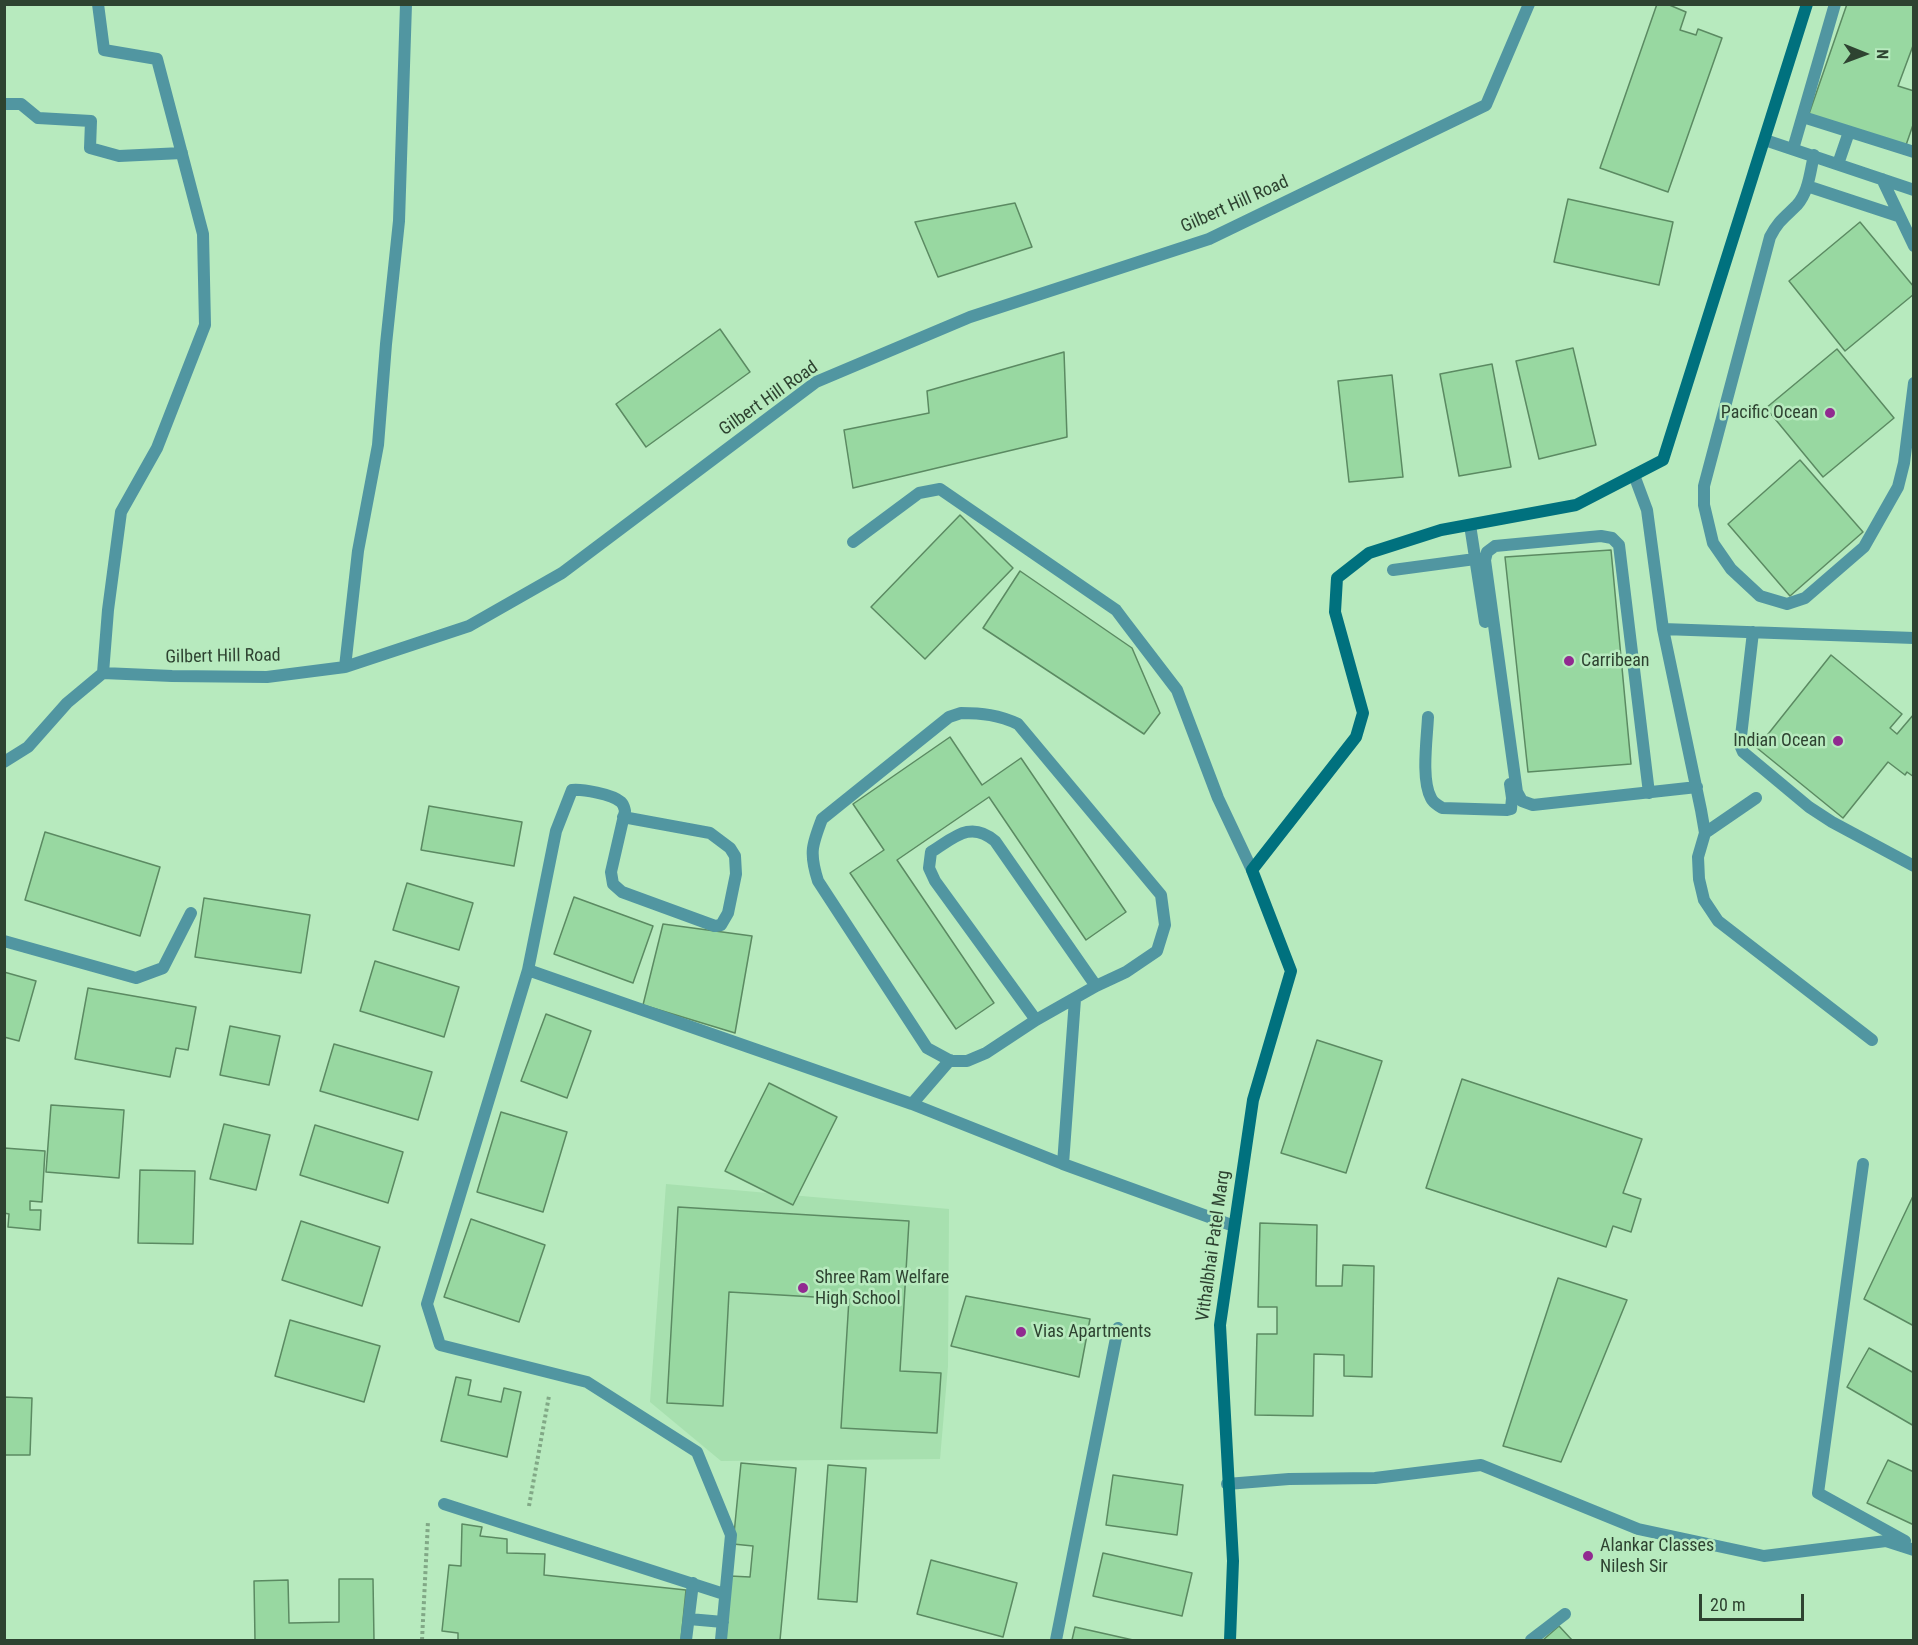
<!DOCTYPE html>
<html>
<head>
<meta charset="utf-8">
<style>
  body { margin:0 }
  #map { position:relative; width:1918px; height:1645px; overflow:hidden; background:#b7eabe; font-family:"Roboto Condensed",sans-serif }
  canvas { display:block }
  .frame { position:absolute; inset:0; border:6px solid #2e4331; pointer-events:none }
  .north { position:absolute; left:1834px; top:24px; width:60px; height:60px; -webkit-text-stroke:4px #b7eabe; paint-order:stroke; rotate:91deg; font-size:16px; font-weight:700; line-height:24px; text-align:center; color:#2e4331 }
  .north::after { content:''; display:block; margin:auto; width:21px; height:27px; background:#2e4331; clip-path:polygon(50% 0,100% 100%,50% 72%,0 100%) }
  .scale { position:absolute; left:1699px; top:1594px; width:105px; height:27px; box-sizing:border-box; border:3px solid #2e4331; border-top:0; padding-left:8px; font-size:18px; line-height:21px; white-space:nowrap; color:#2e4331; -webkit-text-stroke:4px #b7eabe; paint-order:stroke }
</style>
</head>
<body>
<div id="map">
<canvas width="1918" height="1645"></canvas>
<div class="frame"></div>
<div class="north">N</div>
<div class="scale">20 m</div>
</div>
<script>
const ctx = document.querySelector('canvas').getContext('2d');
ctx.lineJoin = 'round';
function fill(path, color) { ctx.fillStyle = color; ctx.fill(path, 'evenodd'); }
function trace(path, color, width, dash) { ctx.strokeStyle = color; ctx.lineWidth = width; ctx.lineCap = dash ? 'butt' : 'round'; ctx.setLineDash(dash || []); ctx.stroke(path); }
function label(font, color, halo, rows, align = 'center') {
  ctx.font = font + ' "Roboto Condensed",sans-serif'; ctx.lineWidth = 5; ctx.setLineDash([]); ctx.textBaseline = 'middle'; ctx.strokeStyle = halo; ctx.fillStyle = color; for (const [text, x, y, turn = 0] of rows) {
    ctx.save(); ctx.translate(x, y); ctx.rotate((+turn || 0) * Math.PI / 180); ctx.textAlign = isNaN(turn) ? turn : align; if (halo) ctx.strokeText(text, 0, 0); ctx.fillText(text, 0, 0); ctx.restore();
  }
}
const built = new Path2D(`
  M666 1184 949 1209 948 1366 940 1459 721 1461 650 1402Z`);
const building = new Path2D(`
  M1657 4H1667L1686 12 1680 30 1696 35 1698 29 1722 38 1668 192 1600 168Z
  M1847 4H1914V43L1898 86 1914 91V122L1905 148 1809 114Z
  M1568 199 1673 222 1659 285 1554 262Z
  M1015 203 1032 247 938 277 915 222Z
  M1860 222 1914 287V294L1845 351 1789 281Z
  M720 329 750 372 646 447 616 404Z
  M1573 348 1596 445 1539 459 1516 361Z
  M1837 349 1894 418 1823 477 1766 408Z
  M1064 352 1067 437 853 488 844 430 929 413 927 391Z
  M1492 364 1511 467 1459 476 1440 374Z
  M1392 375 1403 477 1349 482 1338 381Z
  M1800 460 1863 532 1790 596 1728 524Z
  M960 515 1013 568 925 659 871 607Z
  M1611 550 1631 764 1528 772 1505 557Z
  M1020 571 1132 648 1160 713 1144 734 983 628Z
  M1831 655 1902 714 1890 728 1897 734 1914 714V777L1907 772 1905 775 1888 762 1843 818 1757 748Z
  M950 737 982 785 1021 758 1126 912 1086 940 989 797 897 860 994 1003 956 1029 850 873 884 850 853 804Z
  M429 806 522 822 514 866 421 850Z
  M45 832 160 867 140 936 25 900Z
  M407 883 473 903 459 950 393 930Z
  M574 897 653 926 633 983 554 954Z
  M204 898 310 915 301 973 195 957Z
  M663 924 752 936 735 1033 643 1005Z
  M375 961 459 987 444 1037 360 1011Z
  M4 972 36 981 19 1041 4 1037Z
  M88 988 196 1007 188 1050 176 1048 170 1077 75 1059Z
  M546 1014 591 1031 567 1098 521 1081Z
  M230 1026 280 1036 269 1085 220 1075Z
  M1317 1040 1382 1061 1346 1173 1281 1153Z
  M334 1044 432 1072 418 1120 320 1091Z
  M1462 1079 1642 1139 1623 1193 1641 1199 1631 1232 1613 1226 1606 1247 1426 1188Z
  M769 1083 837 1117 793 1205 725 1171Z
  M51 1105 124 1110 119 1178 46 1172Z
  M501 1112 567 1132 543 1212 477 1192Z
  M224 1124 270 1135 256 1190 210 1179Z
  M315 1125 403 1152 388 1203 300 1175Z
  M4 1148 45 1151 42 1202 30 1201V1210H41L40 1230 8 1227 9 1214 4 1213Z
  M140 1170 195 1171 193 1244 138 1243Z
  M1914 1194V1326L1864 1299Z
  M678 1207 909 1221 900 1371 941 1373 937 1433 841 1428 849 1299 729 1292 723 1406 667 1403Z
  M471 1219 545 1245 519 1322 444 1297Z
  M301 1221 380 1247 362 1306 282 1280Z
  M1260 1223 1317 1225 1316 1286H1342L1343 1265 1374 1266 1372 1377 1344 1376V1355L1314 1354 1313 1416 1255 1415 1257 1334H1277V1307H1258Z
  M1558 1278 1627 1300 1561 1462 1503 1446Z
  M966 1296 1090 1319 1079 1377 951 1346Z
  M290 1320 380 1346 364 1402 275 1376Z
  M1869 1348 1914 1373V1426L1847 1387Z
  M456 1377 471 1380 468 1395 501 1402 504 1388 521 1392 507 1457 441 1441Z
  M4 1397 32 1398 30 1455H4Z
  M1888 1460 1914 1472V1525L1867 1503Z
  M741 1463 796 1468 780 1640H724L730 1576 750 1577 753 1546 733 1544Z
  M828 1465 866 1468 857 1602 818 1599Z
  M1113 1475 1183 1485 1177 1535 1106 1525Z
  M462 1524 482 1527 480 1536 507 1539V1553L545 1554 544 1575 686 1590 681 1640H458V1633L442 1631 449 1565 461 1566Z
  M1103 1553 1192 1573 1182 1616 1093 1596Z
  M931 1560 1017 1583 1003 1637 917 1614Z
  M339 1579H373L374 1640H255L254 1581 288 1580 289 1623 339 1622Z
  M1559 1626 1572 1640H1543Z
  M1075 1627 1133 1640H1072Z`);
const path = new Path2D(`
  M529 1506 549 1396
  M422 1640 428 1521`);
const street = new Path2D(`
  M98 4 104 50 157 59 203 234 205 325 157 448 121 512 108 610 103 673
  M4 104H21L38 118 91 121 90 148 119 156 182 153
  M1803 117 1914 152
  M1765 140 1914 190
  M1793 149 1835 4
  M1814 155C1810 172 1809 191 1797 205 1785 217 1778 221 1770 237L1704 486V505L1713 543 1731 569 1760 596 1787 604 1805 598 1864 547 1898 487 1904 463 1914 383
  M1838 164 1849 132
  M1882 179 1914 246
  M1807 186 1898 216
  M1634 475 1647 510 1663 629 1701 810 1705 833 1698 857 1699 879 1704 900 1718 921 1872 1040
  M1470 525 1485 622
  M853 542 919 493 940 489 1116 610 1125 622 1177 690 1218 798 1252 870
  M1393 570 1475 559
  M1663 629 1914 638
  M1753 632 1740 745 1743 752 1809 807 1832 822 1914 866
  M345 667 358 551 378 445 386 344 399 221 406 4
  M961 713C982 713 999 715 1018 724L1161 895 1165 925 1157 951 1126 972 1096 986 1036 1020 986 1053 967 1061H951L927 1048 818 881C809 853 812 845 822 819L949 717Z
  M1428 717C1427 739 1421 780 1431 798 1433 803 1438 805 1442 808L1507 810 1511 809 1512 798 1510 784
  M4 762 28 747 67 703 103 673 172 676 267 677 345 667 469 626 562 573 816 382 970 317 1209 239 1486 105 1529 4
  M1649 793 1619 545 1612 538 1601 536 1495 546 1487 552 1485 560 1517 792 1522 801 1533 805 1697 787
  M623 817 710 833 730 848 735 856 736 874 728 913 721 925 715 926 622 892 613 884 611 872 625 811C624 807 624 805 621 802 612 794 582 789 572 790L556 831 528 970 427 1304 440 1345 587 1382 697 1452 731 1535 721 1640
  M1705 833 1756 798
  M4 941 136 978 163 968 191 913
  M528 970 912 1104 1063 1164 1234 1226
  M1036 1020 935 881 929 868 931 852C954 838 970 820 995 841L1096 986
  M912 1104 950 1060
  M1063 1164 1075 999
  M1863 1164 1818 1493 1905 1541
  M1227 1484 1289 1479 1375 1478 1481 1465 1638 1529 1764 1556 1886 1541 1914 1550
  M444 1504 724 1594
  M689 1619 723 1622
  M686 1640 693 1583
  M1056 1640 1118 1328
  M1531 1640 1565 1614`);
const secondary = new Path2D(`
  M1230 1640 1233 1561 1220 1325 1253 1100 1291 971 1252 870 1356 737 1363 713 1335 612 1337 578 1369 553 1441 530 1576 505 1663 460 1807 4`);
const markers = [
  [1830,413,6,"#912a90"],
  [1569,661,6,"#912a90"],
  [1838,741,6,"#912a90"],
  [803,1288,6,"#912a90"],
  [1021,1332,6,"#912a90"],
  [1588,1556,6,"#912a90"]
];
const streetNames = [
  ["Gilbert Hill Road",1235,205,-24],
  ["Gilbert Hill Road",769,399,-35],
  ["Gilbert Hill Road",223,657,-1],
  ["Vithalbhai Patel Marg",1214,1246,-82]
];
const poiNames = [
  ["Pacific Ocean",1818,413,"right"],
  ["Carribean",1581,661],
  ["Indian Ocean",1826,741,"right"],
  ["Shree Ram Welfare",815,1278],
  ["High School",815,1299],
  ["Vias Apartments",1033,1332],
  ["Alankar Classes",1600,1546],
  ["Nilesh Sir",1600,1567]
];
fill(built, '#a7e0af');
fill(building, '#98d8a1');
trace(building, '#5b8a62', 1.5);
trace(path, '#81a886', 4, [3, 3]);
trace(street, '#5196a1', 12);
trace(secondary, '#00717e', 12);
for (const [x, y, r, color] of markers) { const dot = new Path2D(); dot.arc(x, y, r, 0, 2 * Math.PI); ctx.fillStyle = color; ctx.fill(dot); trace(dot, '#b7eabe', 2); }
label('18px', '#2e4331', '#b7eabe', streetNames);
label('18px', '#2e4331', '#b7eabe', poiNames, 'left');
</script>
</body>
</html>
